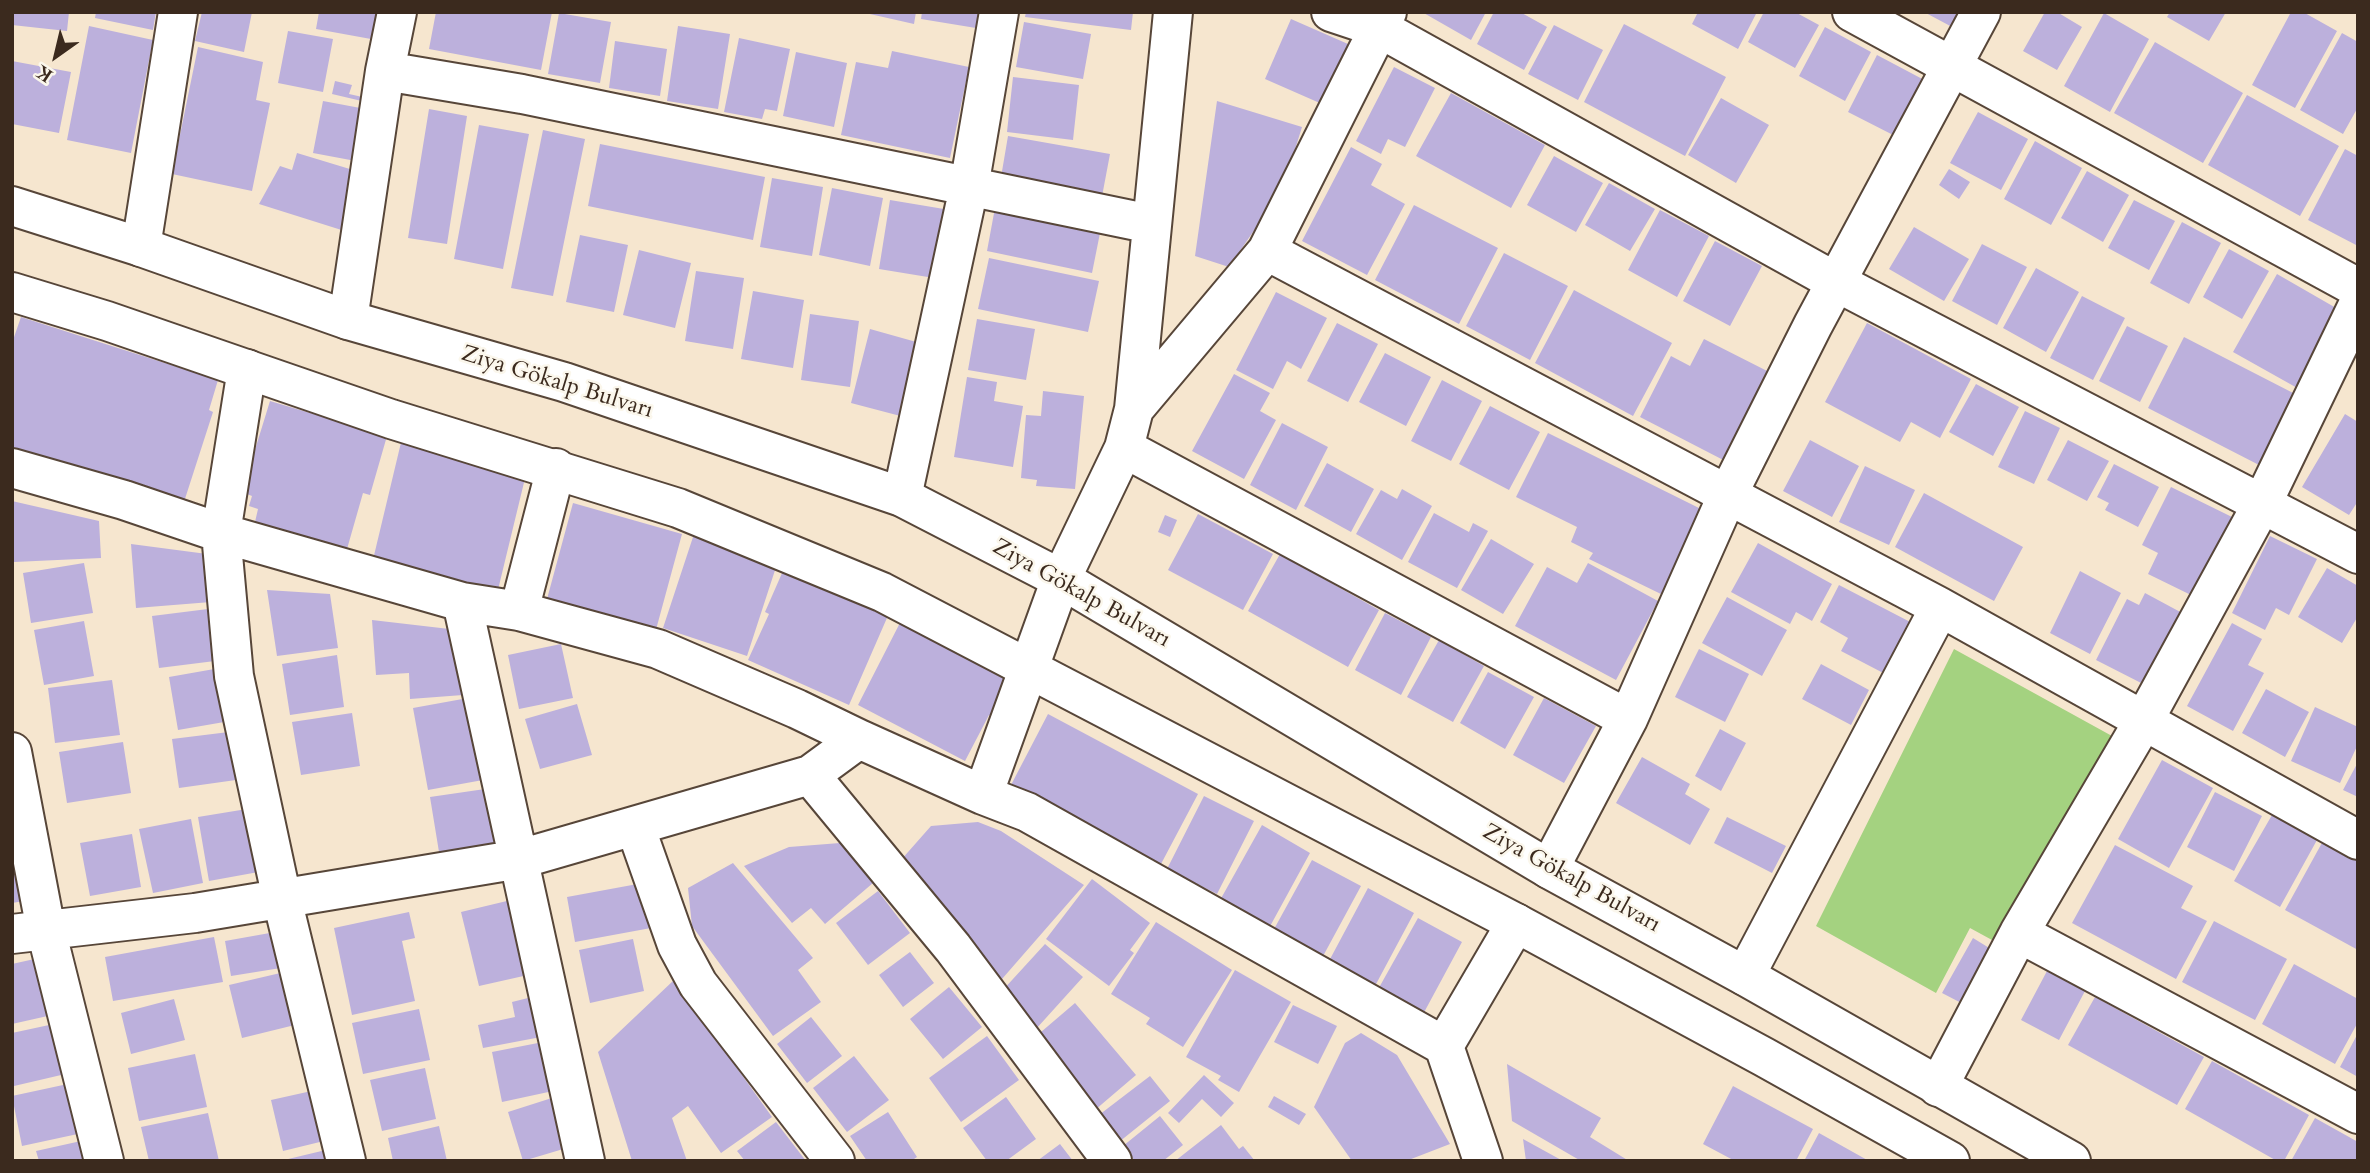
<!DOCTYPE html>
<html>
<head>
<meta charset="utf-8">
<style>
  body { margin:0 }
  #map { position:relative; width:2370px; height:1173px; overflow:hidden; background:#f6e6cf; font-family:Cardo,serif }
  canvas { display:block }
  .frame { position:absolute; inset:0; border:14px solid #3b2a1e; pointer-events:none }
  .north { position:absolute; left:21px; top:21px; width:70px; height:70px; -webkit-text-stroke:5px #fbf7ec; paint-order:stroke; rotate:214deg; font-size:19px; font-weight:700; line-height:28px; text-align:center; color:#3b2a1e }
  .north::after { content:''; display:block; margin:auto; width:24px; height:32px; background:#3b2a1e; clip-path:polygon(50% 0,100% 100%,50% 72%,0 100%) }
</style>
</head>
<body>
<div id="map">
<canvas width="2370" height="1173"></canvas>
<div class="frame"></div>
<div class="north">K</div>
</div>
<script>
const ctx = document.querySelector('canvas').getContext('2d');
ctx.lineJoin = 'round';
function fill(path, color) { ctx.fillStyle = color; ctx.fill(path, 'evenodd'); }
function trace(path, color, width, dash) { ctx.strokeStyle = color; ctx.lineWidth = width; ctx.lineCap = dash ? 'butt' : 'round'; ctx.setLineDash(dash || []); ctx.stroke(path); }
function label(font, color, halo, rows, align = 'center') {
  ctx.font = font + ' Cardo,serif'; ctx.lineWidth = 5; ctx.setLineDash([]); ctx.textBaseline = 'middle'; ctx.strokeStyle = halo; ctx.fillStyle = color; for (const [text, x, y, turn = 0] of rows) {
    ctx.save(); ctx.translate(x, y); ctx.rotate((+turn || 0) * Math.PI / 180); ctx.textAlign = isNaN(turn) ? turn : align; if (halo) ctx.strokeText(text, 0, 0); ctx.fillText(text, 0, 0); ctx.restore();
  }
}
const green = new Path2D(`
  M1954 649 2112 736 2003 946 1970 928 1936 993 1816 926Z`);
const building = new Path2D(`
  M13 12H69L67 31 12 25Z
  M96 12H156L153 30 95 18Z
  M202 12H252L244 52 195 41Z
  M319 12H388L382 41 316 29Z
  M436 12H552L541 70 429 49Z
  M861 12H916L914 24Z
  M922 12H979L976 28 921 19Z
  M1026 12H1133L1131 30 1025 17Z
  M1422 12H1486L1471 40Z
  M1494 12H1520L1547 27 1524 70 1477 44Z
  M1698 12H1757L1738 49 1692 24Z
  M1764 12H1795L1819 25 1795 68 1748 42Z
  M1924 12H1962L1954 28Z
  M2045 12H2057L2082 27 2057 70 2023 51Z
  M2170 12H2226L2209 41 2167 17Z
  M2291 12H2303L2337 31 2295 108 2252 85Z
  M559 13 611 22 600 83 548 74Z
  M2104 13 2149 39 2110 112 2064 86Z
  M1291 19 1348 44 1322 104 1265 79Z
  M1024 22 1091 34 1083 79 1016 67Z
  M1624 24 1726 77 1685 156 1584 102Z
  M1554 25 1603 50 1578 100 1528 74Z
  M89 26 153 40 131 153 67 140Z
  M678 26 730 34 718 109 667 101Z
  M1825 27 1871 52 1845 101 1799 76Z
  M288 31 333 39 323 92 278 83Z
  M2342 33 2358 42V107L2343 134 2300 110Z
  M739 38 790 49 777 111 765 109 762 119 724 112Z
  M615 41 667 49 660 96 609 88Z
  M2155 42 2243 93 2203 163 2114 113Z
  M198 47 263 62 256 100 270 103 252 191 172 174Z
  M892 51 969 67 950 158 841 135 856 62 888 68Z
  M796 52 847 63 834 127 783 116Z
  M1877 55 1928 82 1899 138 1848 112Z
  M12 61 71 72 59 133 12 124Z
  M1394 67 1435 88 1405 147 1388 139 1381 154 1356 141Z
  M1013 77 1079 85 1073 140 1007 132Z
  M335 81 352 85 349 94 367 98 366 102 332 94Z
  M1451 93 1545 145 1511 208 1416 156Z
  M2247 95 2339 146 2300 216 2208 165Z
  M1721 98 1769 125 1736 183 1688 155Z
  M323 101 371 110 361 162 313 153Z
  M1217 101 1302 127 1283 188 1229 267 1195 256Z
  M429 109 467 116 447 244 408 238Z
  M1978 112 2028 139 2001 190 1950 163Z
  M479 125 529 134 503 269 454 259Z
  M543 130 585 139 553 296 511 288Z
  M1008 136 1110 154 1100 207 999 189Z
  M2035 141 2082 168 2051 225 2004 199Z
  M600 144 765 177 753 240 588 206Z
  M1351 147 1382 164 1371 185 1405 204 1367 275 1302 241Z
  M2345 149 2358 156V246L2308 220Z
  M297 153 363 173 351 233 259 204 280 166 292 170Z
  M1554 156 1603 183 1576 232 1527 205Z
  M1949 169 1970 182 1959 199 1939 185Z
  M2087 171 2129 195 2103 242 2061 218Z
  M772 178 823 187 812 256 760 247Z
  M1609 183 1655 209 1630 251 1585 225Z
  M832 188 883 198 870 266 819 255Z
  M997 197 1103 218 1092 273 987 251Z
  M890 200 944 209 934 278 879 269Z
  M2134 200 2175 221 2149 270 2108 248Z
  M1414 205 1498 248 1459 324 1375 280Z
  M1660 210 1709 236 1677 297 1628 270Z
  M2182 222 2221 243 2189 304 2150 283Z
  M1914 227 1969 259 1944 301 1889 269Z
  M580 235 628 245 614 312 566 302Z
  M1715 241 1762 266 1730 326 1683 301Z
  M1982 244 2027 267 1997 325 1952 301Z
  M2229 249 2269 271 2242 319 2203 297Z
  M639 250 691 263 675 328 623 315Z
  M1504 253 1568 286 1530 360 1466 326Z
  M989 258 1099 281 1088 332 978 309Z
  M2036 268 2079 292 2046 352 2003 328Z
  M696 271 744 278 733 349 685 341Z
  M2277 274 2343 312 2299 389 2233 352Z
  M1574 290 1672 343 1633 416 1535 363Z
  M753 291 804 300 793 368 741 359Z
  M1276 292 1327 318 1301 369 1287 361 1273 389 1236 370Z
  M2082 296 2125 318 2093 380 2050 358Z
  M810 314 859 321 850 387 801 380Z
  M21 317 218 380 209 410 213 412 183 505 12 449V343Z
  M977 319 1035 329 1026 380 968 370Z
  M1337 323 1378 344 1348 402 1307 381Z
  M1867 323 1971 379 1940 438 1911 422 1900 442 1825 402Z
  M2127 326 2168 346 2140 402 2099 381Z
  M870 329 927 345 908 418 851 403Z
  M2184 337 2297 395 2261 466 2148 408Z
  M1704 339 1777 376 1731 464 1640 417 1671 356 1690 366Z
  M1385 353 1431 377 1406 426 1359 402Z
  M1234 374 1270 393 1260 411 1276 420 1244 479 1192 451Z
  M967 377 997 382 994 401 1023 406 1013 467 954 457Z
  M1442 380 1482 401 1451 461 1411 441Z
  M1976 384 2019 407 1993 456 1949 432Z
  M1043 391 1084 396 1075 489 1036 486 1037 480 1021 478 1026 415 1041 416Z
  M270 401 387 436 370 495 363 493 347 549 255 522 258 509 249 506 252 496 242 492Z
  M1490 406 1540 432 1509 490 1459 464Z
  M2025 411 2060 428 2034 484 1998 467Z
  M2345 414 2358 422V501L2349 515 2302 487Z
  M1282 423 1328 447 1296 510 1250 485Z
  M404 430 528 466 496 598 371 568Z
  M1548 433 1705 511 1663 595 1589 559 1593 553 1571 542 1577 527 1516 497Z
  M1810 440 1859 466 1832 517 1783 491Z
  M2068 440 2109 461 2087 501 2047 480Z
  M1327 463 1374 489 1351 532 1304 506Z
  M2114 464 2159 487 2138 527 2105 510 2109 503 2097 497Z
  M1865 466 1915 490 1889 545 1839 522Z
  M2171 487 2232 517 2193 596 2148 574 2158 553 2142 545Z
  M1402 489 1432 506 1402 560 1356 534 1381 490 1397 499Z
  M1924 493 2023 547 1994 601 1895 547Z
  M12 501 99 521 101 558 14 562Z
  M573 503 682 534 654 637 547 599Z
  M1434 513 1469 532 1473 523 1488 531 1457 588 1408 562Z
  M1198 514 1273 554 1243 610 1168 570Z
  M1165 515 1177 520 1170 537 1158 532Z
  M694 534 778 561 747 656 663 628Z
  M2270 536 2317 559 2289 615 2276 608 2265 630 2232 613Z
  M1491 539 1534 564 1503 614 1461 590Z
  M1758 543 1832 584 1812 621 1796 612 1790 624 1731 592Z
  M131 544 207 554 211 602 136 608Z
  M1280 554 1379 610 1348 667 1248 611Z
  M84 563 93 613 31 623 23 573Z
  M1588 563 1658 601 1616 680 1515 626 1547 567 1577 583Z
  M786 564 890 611 849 705 748 660 769 614 765 612Z
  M2327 568 2358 586V616L2342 643 2298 617Z
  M2080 571 2121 593 2090 654 2050 633Z
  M1839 585 1916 625 1889 676 1841 651 1848 638 1820 622Z
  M267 590 330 594 338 648 277 656Z
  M2145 593 2184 614 2147 686 2096 660 2127 599 2139 605Z
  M1727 597 1787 630 1762 676 1702 643Z
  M216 608 223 660 159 668 152 616Z
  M1385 613 1431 637 1401 695 1355 670Z
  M904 615 1016 673 993 717 989 715 965 761 858 705Z
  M372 620 458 630 463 695 410 699 409 673 376 675Z
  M84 621 94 676 44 685 34 630Z
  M2232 623 2262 639 2248 665 2264 673 2233 731 2187 706Z
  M1439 640 1484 666 1453 722 1407 697Z
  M561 644 573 698 519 709 508 655Z
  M1699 649 1749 674 1725 722 1675 697Z
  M337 655 344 707 290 715 282 664Z
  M1821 664 1869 690 1851 725 1802 699Z
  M220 668 230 721 178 730 169 677Z
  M1488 672 1534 697 1505 749 1460 723Z
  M112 680 120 735 55 743 48 688Z
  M2266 689 2309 712 2285 757 2242 733Z
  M468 698 483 780 428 790 413 708Z
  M1544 698 1596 726 1564 783 1513 755Z
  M577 704 592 755 540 769 525 719Z
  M2315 707 2358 727V744L2340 783 2291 761Z
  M352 713 360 766 301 775 292 722Z
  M1048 714 1198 794 1161 864 1011 785Z
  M1720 729 1746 743 1721 791 1695 776Z
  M237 731 243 779 179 788 172 739Z
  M123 742 131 793 67 803 59 752Z
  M1642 757 1690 784 1685 794 1710 809 1690 845 1616 803Z
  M2162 760 2213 788 2169 868 2118 839Z
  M2358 762V797L2343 790Z
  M485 789 494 844 439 852 430 797Z
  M2215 792 2262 816 2234 871 2187 847Z
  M1204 796 1254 821 1217 894 1167 869Z
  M253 808 264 871 209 881 198 817Z
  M2272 815 2317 840 2280 907 2234 881Z
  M1727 817 1786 846 1772 873 1714 843Z
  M191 819 203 883 153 893 139 829Z
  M978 822 1001 831 1084 885 1002 979 901 860 931 826Z
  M1262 825 1310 853 1268 930 1219 902Z
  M132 834 141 887 90 896 80 843Z
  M2323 841 2358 860V950L2285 910Z
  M12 843 30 900 12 903Z
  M840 843 873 883 825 924 811 908 792 923 744 866 789 847Z
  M2115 845 2193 886 2181 908 2207 921 2176 979 2072 923Z
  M1312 860 1361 886 1322 958 1273 931Z
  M733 863 813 958 798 970 821 1002 773 1036 692 926 688 888Z
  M1092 879 1150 923 1130 950 1134 953 1109 986 1046 939Z
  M643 883 651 928 575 942 567 897Z
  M1368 888 1414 913 1375 986 1329 961Z
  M878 891 910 933 868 965 836 923Z
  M511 900 528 975 479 986 461 912Z
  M409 912 415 938 402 941 415 1001 352 1015 334 928Z
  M1418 918 1462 942 1421 1018 1376 993Z
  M2214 921 2287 959 2255 1020 2182 982Z
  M1156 922 1232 970 1183 1047 1146 1024 1150 1018 1111 994Z
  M281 931 287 967 231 976 225 941Z
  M214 937 223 982 113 1001 105 957Z
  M1973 938 1999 954 1969 1007 1942 993Z
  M633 939 644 991 590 1003 579 950Z
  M1045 944 1083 977 1036 1029 1002 991Z
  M910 952 934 983 903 1007 879 975Z
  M48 956 61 1013 12 1024V964Z
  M2294 964 2358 999V1022L2335 1064 2262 1024Z
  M1235 970 1291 1002 1239 1092 1218 1080 1221 1076 1186 1057Z
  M289 971 303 1023 242 1038 229 985Z
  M2047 971 2085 991 2059 1040 2021 1020Z
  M674 980 772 1117 721 1153 688 1106 672 1118 687 1161H632L598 1052Z
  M949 987 982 1027 943 1059 910 1019Z
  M532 997 541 1037 483 1048 478 1025 515 1017 512 1002Z
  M2095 997 2204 1057 2177 1105 2068 1045Z
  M174 999 185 1040 131 1054 121 1013Z
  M1075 1003 1136 1075 1095 1110 1034 1038Z
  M1293 1005 1337 1026 1318 1064 1274 1042Z
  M419 1009 430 1060 363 1074 352 1023Z
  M811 1017 842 1056 807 1083 777 1044Z
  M63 1022 74 1072 14 1086 12 1033Z
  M1361 1033 1397 1055 1450 1144 1406 1161H1352L1314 1107 1345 1043Z
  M2358 1033V1077L2340 1067Z
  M987 1036 1019 1080 961 1122 929 1078Z
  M543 1042 553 1091 502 1102 492 1052Z
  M195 1054 207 1107 139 1121 128 1068Z
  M854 1056 889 1100 847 1132 813 1088Z
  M2212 1061 2309 1115 2284 1161H2277L2185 1109Z
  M1507 1064 1601 1118 1590 1137 1629 1161H1581L1512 1121Z
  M425 1068 436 1119 382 1131 370 1080Z
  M1204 1075 1234 1103 1221 1117 1202 1099 1179 1123 1168 1113Z
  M1150 1076 1170 1101 1119 1142 1099 1115Z
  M77 1082 87 1132 22 1146 12 1096Z
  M1733 1086 1813 1129 1796 1161H1735L1703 1144Z
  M316 1090 328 1140 283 1151 271 1100Z
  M1274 1096 1306 1114 1299 1125 1268 1107Z
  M555 1097 570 1147 523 1161 508 1112Z
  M1006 1097 1036 1139 1006 1161H987L963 1128Z
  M888 1112 917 1157 911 1161H867L850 1136Z
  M208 1113 219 1161H149L141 1127Z
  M1160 1116 1183 1145 1163 1161H1135L1123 1146Z
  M2315 1118 2358 1142V1161H2291Z
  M776 1122 806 1161H745L737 1151Z
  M1221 1125 1239 1149 1243 1146 1255 1161H1175Z
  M439 1126 447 1161H393L388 1138Z
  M1819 1133 1869 1161H1804Z
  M90 1139 95 1161H39L36 1151Z
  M1523 1139 1563 1161H1526Z
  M1060 1144 1073 1161H1037Z
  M330 1149 333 1161H284V1160Z`);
const street = new Path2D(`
  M1331 12 1379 28 1836 282 2358 554
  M1852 12 2358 288
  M385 71 522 94 1151 224
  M141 247 178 12
  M1267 251 1940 607 1745 976
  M348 320 385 71 397 12
  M247 369 221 533 234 676 282 899 346 1161
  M1134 409 1267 251 1387 12
  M1124 448 1628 719
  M12 468 124 500 221 533 462 602 519 611 658 649 797 709 859 739 810 775 520 859 195 913 12 934
  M902 497 969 187 999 12
  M462 602 585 1161
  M1940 607 2358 840
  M519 611 556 468
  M859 739 983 795 1027 812 1444 1046
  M12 752 46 930 104 1161
  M810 775 953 948 1112 1161
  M983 795 1061 579 1124 448 1134 409 1173 12
  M635 826 677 945 698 984 835 1161
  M1549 869 1628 719 1728 494 1813 325 1981 12
  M2019 933 2358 1114
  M1938 1087 2019 933 2143 722 2261 506 2358 305
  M1483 1161 1444 1046 1516 923`);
const secondary = new Path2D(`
  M12 206 141 247 348 320 564 382 902 497 1061 579 1549 869 1745 976 2071 1161
  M12 292 107 321 391 419 678 508 882 592 1516 923 1764 1057 1950 1161`);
const streetNames = [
  ["Ziya Gökalp Bulvarı",557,383,17],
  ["Ziya Gökalp Bulvarı",1081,594,29],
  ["Ziya Gökalp Bulvarı",1571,879,29]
];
fill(green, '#a4d280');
fill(building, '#bcb0dc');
trace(street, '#574639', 42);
trace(secondary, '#574639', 42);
trace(street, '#fff', 38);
trace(secondary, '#fff', 38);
label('23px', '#3b2a1e', '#fbf7ec', streetNames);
</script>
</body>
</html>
